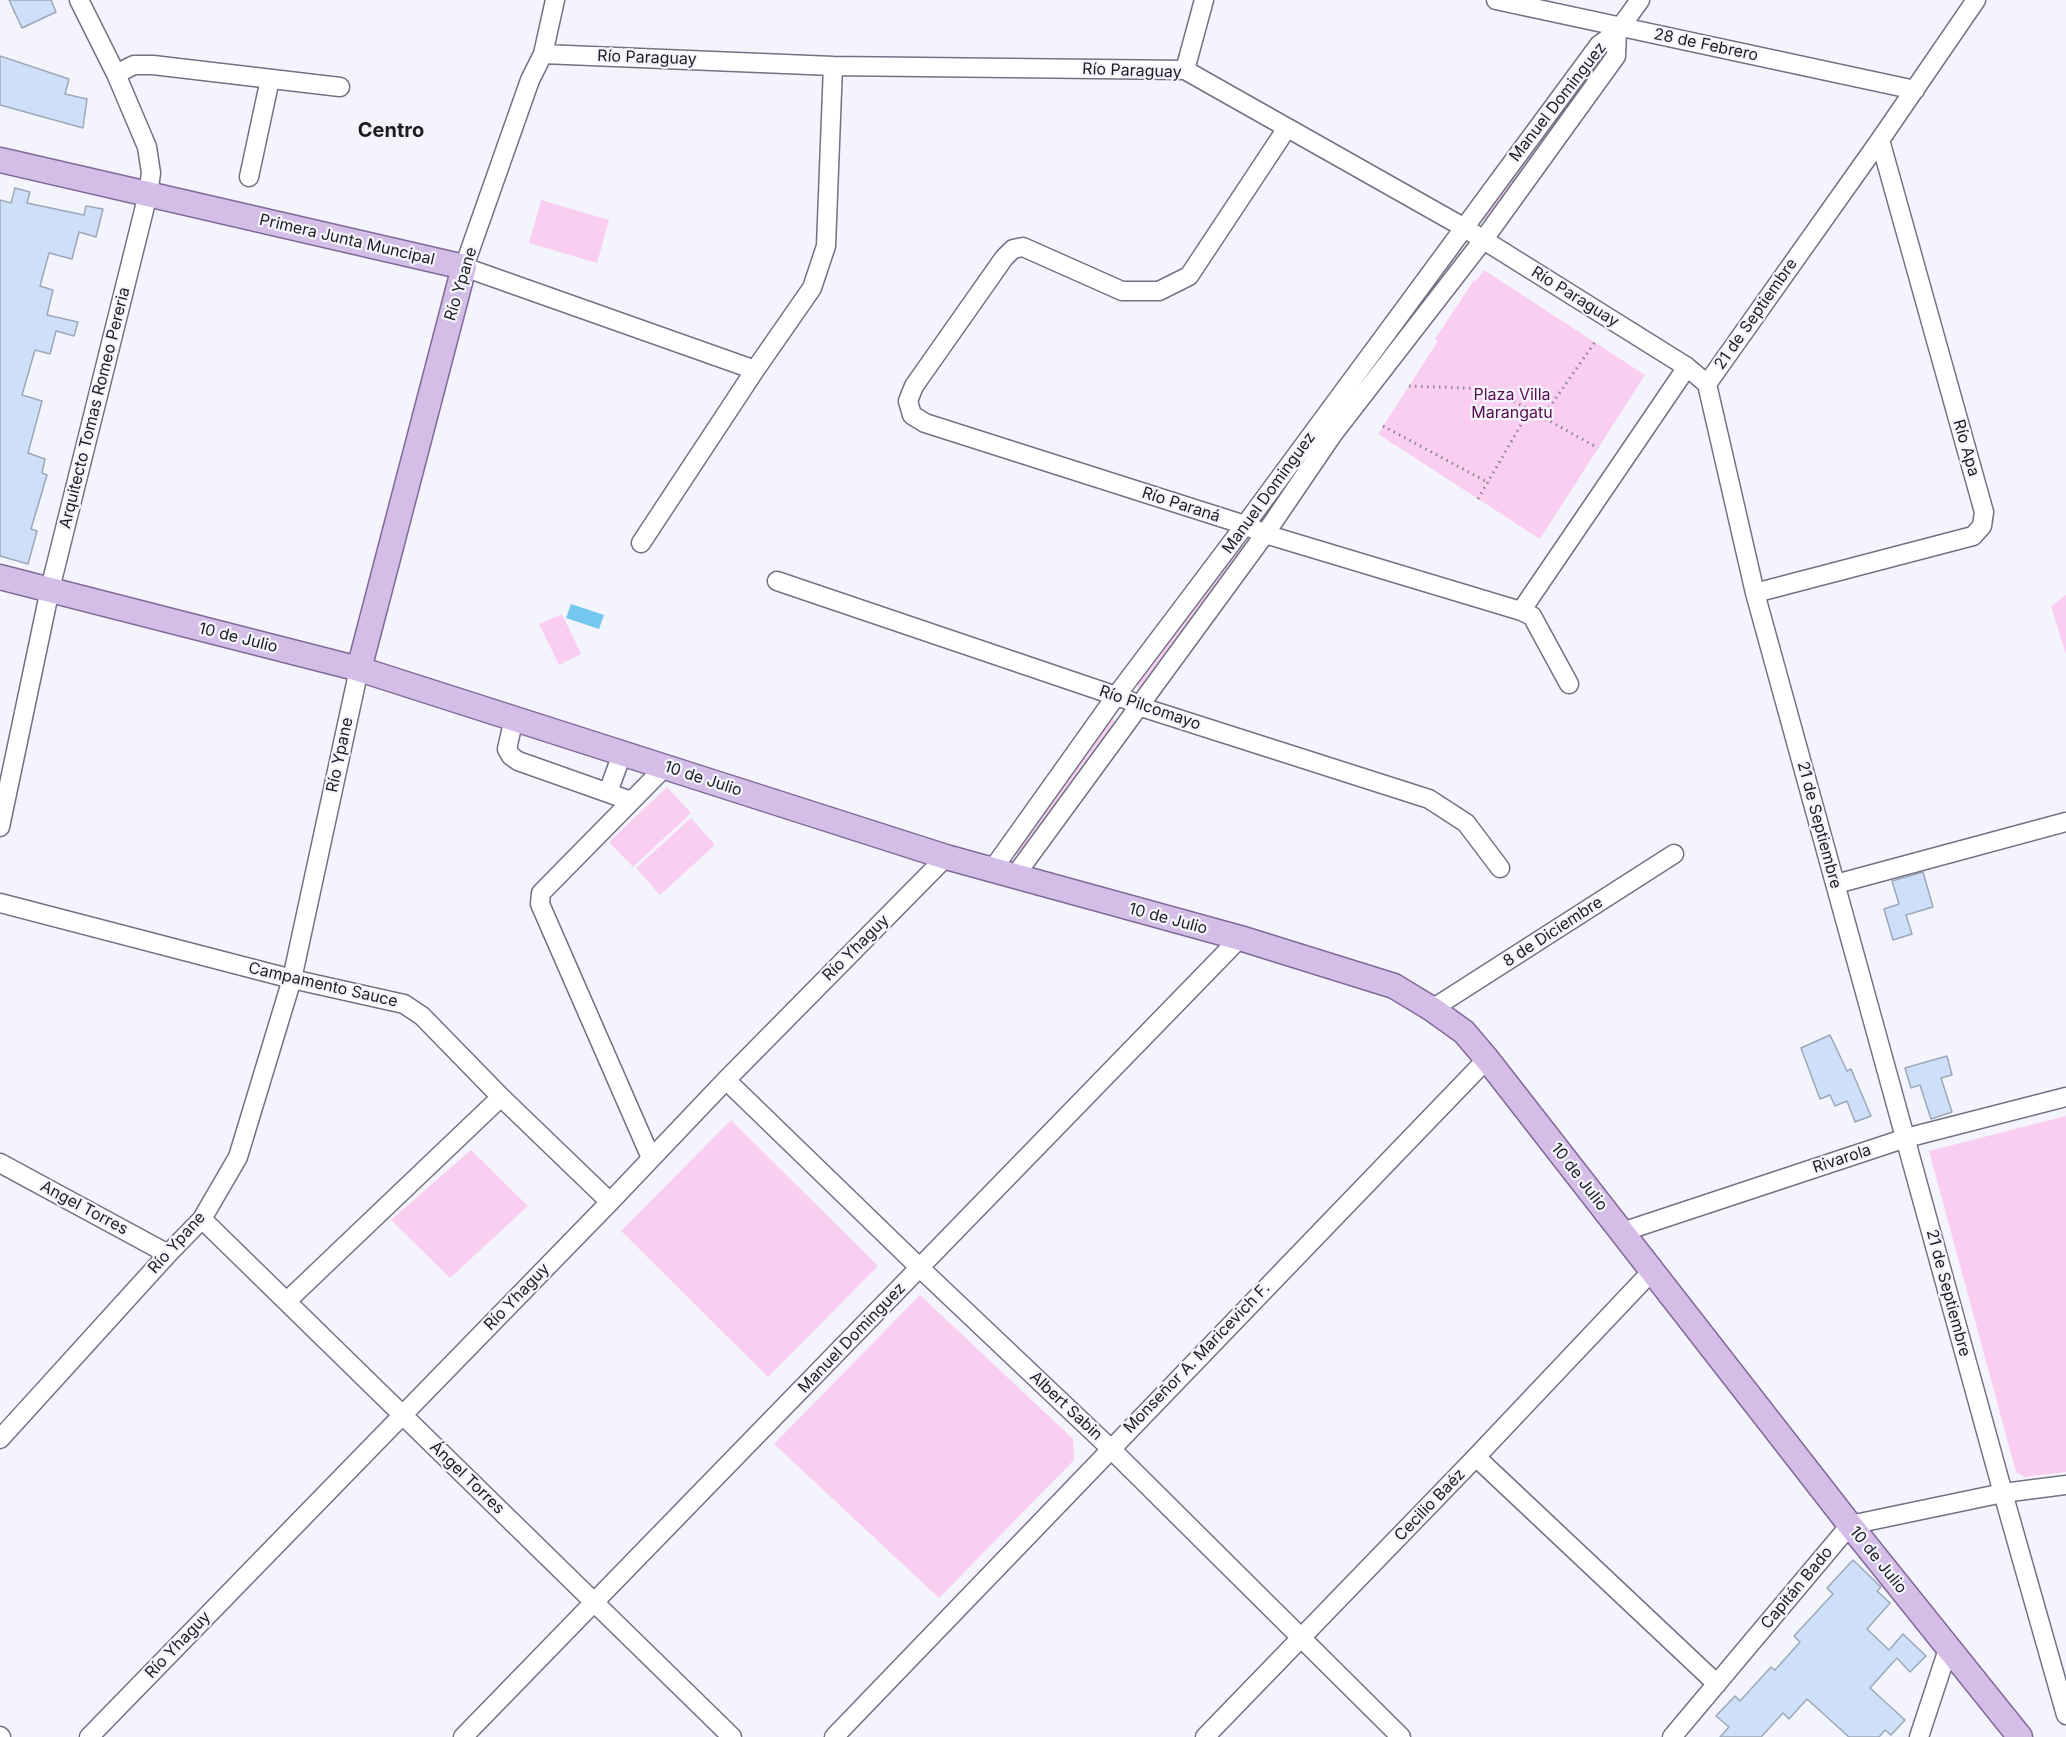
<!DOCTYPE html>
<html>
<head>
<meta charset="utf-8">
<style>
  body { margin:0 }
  canvas { display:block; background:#f4f4fd }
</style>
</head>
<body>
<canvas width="2066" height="1737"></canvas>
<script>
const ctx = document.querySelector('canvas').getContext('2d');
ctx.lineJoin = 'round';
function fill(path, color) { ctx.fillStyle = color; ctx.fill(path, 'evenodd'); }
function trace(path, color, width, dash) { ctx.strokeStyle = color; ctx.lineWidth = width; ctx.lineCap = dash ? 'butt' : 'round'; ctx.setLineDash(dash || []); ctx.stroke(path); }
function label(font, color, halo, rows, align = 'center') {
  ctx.font = font + ' Inter,sans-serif'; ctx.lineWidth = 4.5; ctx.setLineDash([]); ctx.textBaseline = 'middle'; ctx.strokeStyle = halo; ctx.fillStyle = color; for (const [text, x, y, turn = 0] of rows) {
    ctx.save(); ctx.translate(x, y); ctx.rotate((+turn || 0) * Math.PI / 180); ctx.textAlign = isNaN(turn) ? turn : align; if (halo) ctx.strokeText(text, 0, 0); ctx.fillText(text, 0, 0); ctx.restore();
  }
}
const green = new Path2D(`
  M1606 51 1607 54 1485 220 1481 219Z
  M541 200 609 220 597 263 529 243Z
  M1457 251 1460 254 1270 512 1266 511Z
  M1484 270 1645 375 1540 539 1378 434 1438 341 1435 339 1474 280 1476 281Z
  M1243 543 1244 546 1140 687 1138 688 1137 684Z
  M2066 595V655L2051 606Z
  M562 614 581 654 559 665 539 624Z
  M1112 719 1115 721 1018 854H1016L1015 852Z
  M667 787 691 813 633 867 609 842Z
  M691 818 715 845 660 895 636 868Z
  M2066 1116V1472L2024 1477 2016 1472 1929 1151Z
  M731 1120 878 1266 768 1377 621 1231Z
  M471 1150 528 1206 450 1278 391 1220Z
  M920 1295 1073 1439 1074 1460 939 1598 774 1444Z`);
const water = new Path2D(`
  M571 604 604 615 599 629 566 618Z`);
const building = new Path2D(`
  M9 0H51L56 12 22 28Z
  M0 56 69 79 65 94 87 99 83 128 0 105Z
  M15 188 30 192 27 203 84 215 86 206 103 209 96 237 79 232 72 259 49 253 40 286 53 290 47 315 78 322 74 336 56 331 50 354 35 350 22 395 42 401 28 453 45 459 42 473 47 475 31 529 37 531 28 564 0 556V200L11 203Z
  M1923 872 1933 907 1906 915 1912 934 1893 940 1884 909 1899 904 1892 881Z
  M1830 1035 1847 1071 1851 1069 1871 1116 1855 1122 1847 1101 1835 1106 1830 1095 1820 1099 1801 1048Z
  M1947 1056 1952 1075 1941 1078 1952 1112 1931 1119 1920 1085 1911 1088 1905 1068Z
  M1853 1560 1881 1587 1877 1591 1890 1603 1867 1629 1889 1650 1903 1634 1926 1656 1910 1672 1897 1658 1870 1688 1905 1720 1891 1735 1885 1730 1879 1737H1849L1807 1699 1789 1719 1783 1713 1761 1737H1720L1729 1727 1716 1716 1735 1696 1740 1701 1771 1667 1775 1670 1800 1642 1794 1636 1833 1594 1827 1588Z`);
const path = new Path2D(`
  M1409 386 1492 389 1598 448
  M1542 418 1595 342
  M1383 426 1489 483
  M1478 499 1529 411`);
const minor = new Path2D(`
  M555 0 543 54 530 80 464 267 755 370
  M1496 0 1915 90
  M1976 0 1880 140 1707 384 1755 593 2003 1493 2066 1715
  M543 54 833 66 1185 70 1463 227 1687 367 1707 384
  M1185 70 1204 0
  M116 74 134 65H153L340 87
  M1287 128 1189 276 1159 291H1122L1023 247 1013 249 1004 258 914 386 908 401 912 415 925 423 1245 525 1265 534 1521 611 1532 616 1569 684
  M249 177 270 79
  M641 543 755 370 812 288 826 246 833 66
  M777 581 1128 700 1138 706 1429 799 1466 823 1500 868
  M1755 593 1973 536 1982 526 1984 512 1880 140
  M1521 611 1687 367
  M514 718 507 749 511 756 518 761 631 801
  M608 792 622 754
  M0 827 50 589 148 194 151 173 147 147 116 74 79 0
  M992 870 1116 696 1245 525 1599 45 1617 32 1640 0
  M1014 877 1265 534 1333 434 1484 239 1616 56 1617 32
  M1836 884 2066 822
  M0 903 292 979 404 1004 422 1016 501 1097 610 1202
  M1432 1009 1674 854
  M726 1080 920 1268 1110 1448 1401 1737
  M651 1158 540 904 541 893 665 767
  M0 1163 168 1254
  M202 1219 732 1737
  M1622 1232 1906 1138 2066 1097
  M287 1301 501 1097
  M0 1439 168 1254 202 1219 238 1157 292 979 359 669
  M1476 1457 1717 1684
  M0 1736 1 1737
  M89 1737 610 1202 726 1080 946 857
  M463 1737 1240 938
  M834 1737 1487 1059
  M1205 1737 1476 1457 1652 1271
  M1672 1737 1850 1525 2003 1493 2066 1485
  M1919 1737 1949 1646`);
const major = new Path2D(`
  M0 160 464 267 359 669
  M0 577 359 669 946 857 1240 938 1394 986 1432 1009 1464 1032 1487 1059 1850 1525 2020 1737`);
const streetNames = [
  ["28 de Febrero",1706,45,12],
  ["Río Paraguay",647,58,2],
  ["Río Paraguay",1132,71,2],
  ["Manuel Dominguez",1558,102,-52],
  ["Primera Junta Muncipal",347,240,13],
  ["Río Ypane",461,284,-73],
  ["Río Paraguay",1575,297,32],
  ["21 de Septiembre",1756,314,-55],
  ["Arquitecto Tomas Romeo Pereria",95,408,-76],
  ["Río Apa",1966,448,74],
  ["Manuel Dominguez",1269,493,-54],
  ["Río Paraná",1181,505,18],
  ["10 de Julio",238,638,14],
  ["Río Pilcomayo",1150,708,19],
  ["Río Ypane",340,755,-78],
  ["10 de Julio",703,779,18],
  ["21 de Septiembre",1819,825,75],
  ["10 de Julio",1168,919,15],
  ["8 de Diciembre",1553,932,-33],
  ["Río Yhaguy",856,948,-45],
  ["Campamento Sauce",323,985,13],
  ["Rivarola",1842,1159,-18],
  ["10 de Julio",1579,1177,52],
  ["Angel Torres",84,1208,28],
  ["Río Ypane",177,1243,-48],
  ["21 de Septiembre",1948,1293,75],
  ["Río Yhaguy",517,1297,-46],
  ["Manuel Dominguez",852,1338,-46],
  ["Monseñor A. Maricevich F.",1197,1358,-46],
  ["Albert Sabin",1066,1406,43],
  ["Ángel Torres",467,1478,44],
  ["Cecilio Baéz",1430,1505,-46],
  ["10 de Julio",1878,1560,51],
  ["Capitán Bado",1797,1588,-50],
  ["Río Yhaguy",178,1645,-46]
];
const parkNames = [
  ["Plaza Villa",1512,395],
  ["Marangatu",1512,413]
];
const quarterNames = [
  ["Centro",391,131]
];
fill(green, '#facef0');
fill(water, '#74c7ee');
fill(building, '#cee0f9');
trace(building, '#9ca8b8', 1.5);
trace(minor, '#717284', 21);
trace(major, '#816998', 27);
trace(path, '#888890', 3, [1.5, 4.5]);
trace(minor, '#fff', 18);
trace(major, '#d4bee7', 24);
label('16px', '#1c1c23', '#f4f4fd', streetNames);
label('16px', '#570d4e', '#f4f4fd', parkNames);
label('bold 20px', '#1c1c23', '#f4f4fd', quarterNames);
</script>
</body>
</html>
